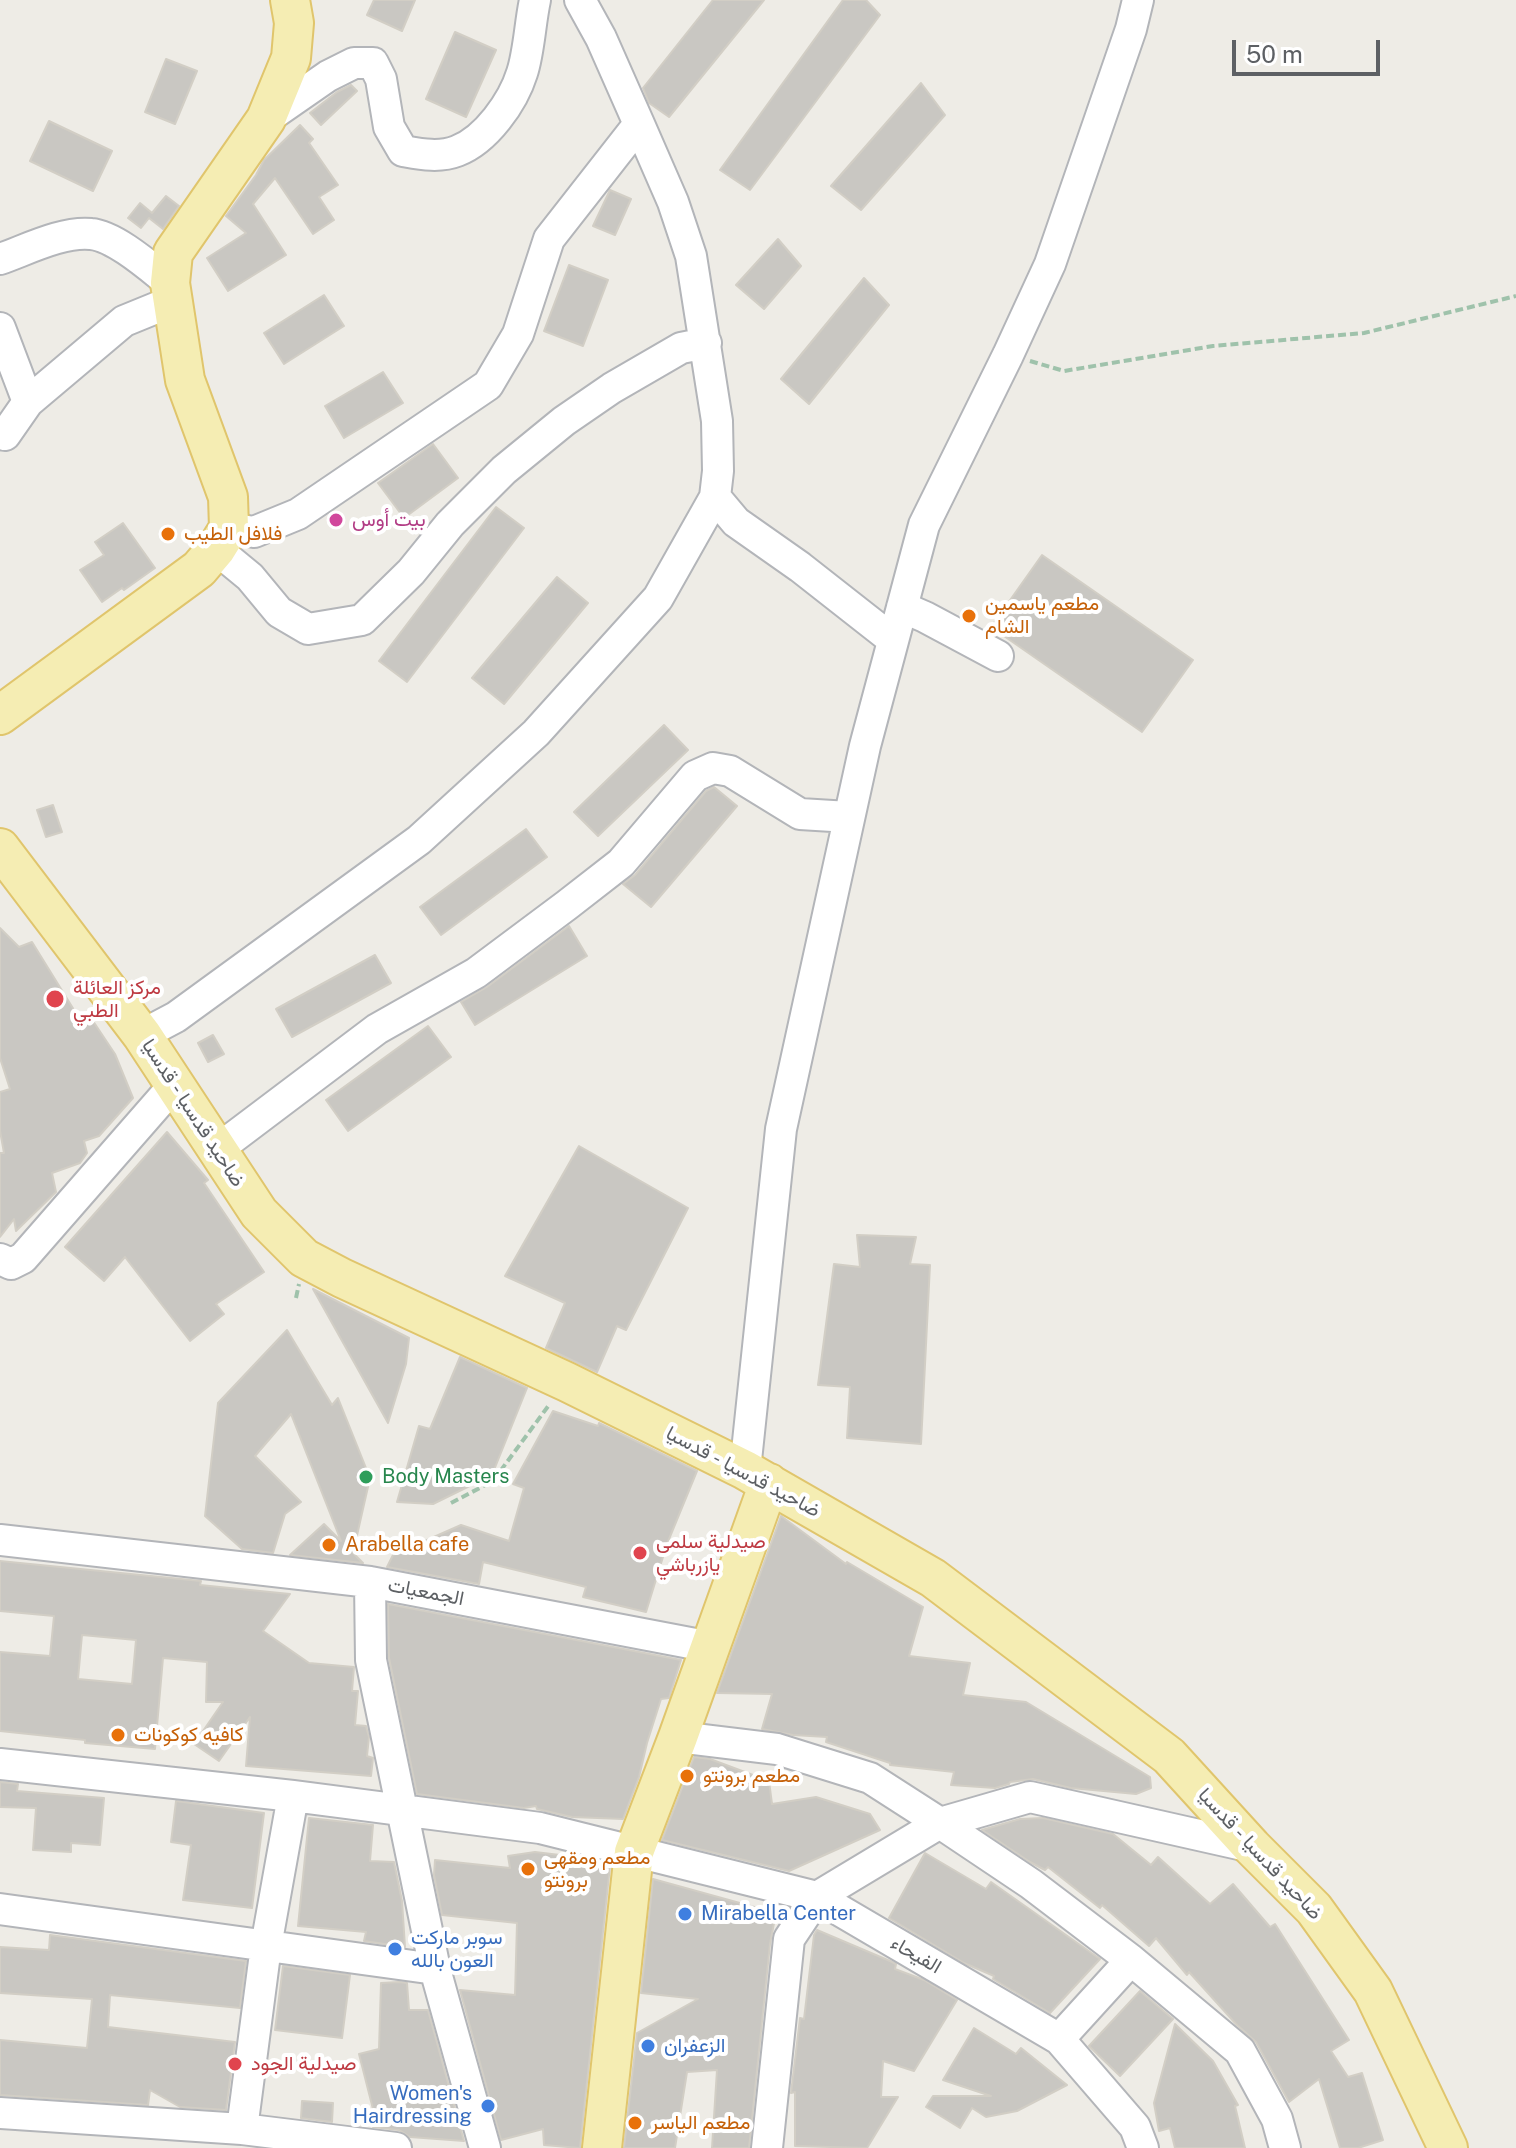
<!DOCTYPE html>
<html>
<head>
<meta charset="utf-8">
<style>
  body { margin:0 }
  #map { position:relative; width:1516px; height:2148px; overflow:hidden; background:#eeece6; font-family:"Public Sans",sans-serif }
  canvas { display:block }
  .scale { position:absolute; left:1232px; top:40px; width:148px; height:36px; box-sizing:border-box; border:4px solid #5d6064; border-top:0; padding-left:10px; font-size:24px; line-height:28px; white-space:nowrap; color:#5d6064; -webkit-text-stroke:6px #fff; paint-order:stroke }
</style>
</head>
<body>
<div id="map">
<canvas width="1516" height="2148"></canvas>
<div class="scale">50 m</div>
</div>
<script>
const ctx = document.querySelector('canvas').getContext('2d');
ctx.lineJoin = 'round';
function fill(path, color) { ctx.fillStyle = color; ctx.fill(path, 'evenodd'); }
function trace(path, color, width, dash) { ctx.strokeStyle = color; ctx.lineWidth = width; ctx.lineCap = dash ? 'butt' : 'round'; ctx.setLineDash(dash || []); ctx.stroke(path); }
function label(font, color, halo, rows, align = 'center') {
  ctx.font = font + ' "Public Sans",Vazirmatn,sans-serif'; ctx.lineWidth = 8; ctx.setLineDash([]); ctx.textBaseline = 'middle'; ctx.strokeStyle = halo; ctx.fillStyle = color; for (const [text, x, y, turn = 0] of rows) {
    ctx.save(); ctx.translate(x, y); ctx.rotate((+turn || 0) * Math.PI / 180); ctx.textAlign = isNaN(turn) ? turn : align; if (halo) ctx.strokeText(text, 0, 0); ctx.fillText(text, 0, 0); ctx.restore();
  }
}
const building = new Path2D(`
  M374 0H415L402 31 367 15Z
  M713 0H764L669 117 649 103 643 88Z
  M843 0H866L880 15 750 190 720 170Z
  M455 32 496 50 466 117 426 99Z
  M166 59 197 71 175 124 145 112Z
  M921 83 945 115 861 210 831 186Z
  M351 85 357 91 321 125 310 113 337 92Z
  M49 121 112 151 93 191 30 161Z
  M300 125 313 139 309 143 338 185 319 197 334 220 313 234 275 178 253 204 286 255 228 291 207 258 246 233 226 216 256 175 264 160Z
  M610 190 631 199 615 235 593 226Z
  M166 196 179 206 163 229 149 218 141 228 128 218 140 203 152 213Z
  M778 239 801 266 764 309 736 285Z
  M569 265 608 280 583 346 544 331Z
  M864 278 889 305 809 404 781 379Z
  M324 295 344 326 284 364 264 333Z
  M383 372 403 403 344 438 325 406Z
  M433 444 458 478 404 518 378 483Z
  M496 507 524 528 407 682 379 661Z
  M123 523 155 568 124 590 122 588 102 602 80 570 104 555 95 542Z
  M1042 555 1193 660 1142 732 991 627Z
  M557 577 588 603 504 704 472 678Z
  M664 725 688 750 598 836 574 812Z
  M714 787 737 806 651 907 623 884 635 875 706 791Z
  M53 805 62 832 46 837 37 810Z
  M526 829 547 857 441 935 420 907Z
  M569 926 587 956 475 1025 461 1002 487 987Z
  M0 928 19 947 32 942 79 1018 89 1015 115 1054 133 1098 99 1136 84 1141 87 1153 80 1163 52 1173 56 1192 16 1231 14 1219 0 1237V1153H4L0 1131V1092L10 1089 0 1058Z
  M375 955 391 983 292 1037 276 1009Z
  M428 1026 451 1057 348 1131 326 1100Z
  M213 1035 224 1054 208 1062 198 1043Z
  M167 1132 208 1180 204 1183 264 1272 216 1304 224 1314 190 1341 125 1257 104 1281 65 1247Z
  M579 1146 688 1208 626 1330 617 1326 597 1372 546 1348 565 1303 505 1276Z
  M857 1235 916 1237 910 1264 930 1265 921 1444 847 1438 850 1387 818 1385 834 1264 860 1267Z
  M313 1289 409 1338 406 1364 388 1423Z
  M287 1330 332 1405 338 1398 370 1478 353 1553 363 1563 290 1555 324 1524 341 1541 291 1414 255 1456 301 1502 285 1514 273 1553 242 1549 205 1516 218 1403Z
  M460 1357 527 1388 492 1475 433 1504 397 1502 419 1426 430 1429Z
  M553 1411 598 1426 599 1423 697 1471 667 1544 646 1612 583 1597 586 1587 483 1562 479 1584 387 1567 393 1555 461 1525 509 1541 524 1488 513 1484Z
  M781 1516 846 1564 847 1562 923 1607 909 1656 970 1663 963 1695 1026 1702 1150 1777 1151 1788 1136 1794 1071 1788 1033 1779 1010 1782 1009 1784 995 1788 951 1785 954 1772 890 1765V1763L826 1742 827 1737 793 1735 762 1729 772 1694 717 1693Z
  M0 1561 201 1581 200 1585 290 1594 263 1631 309 1663 354 1667 352 1691H358L355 1725 366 1726 369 1737 367 1756 373 1758 371 1776 246 1766 250 1717 219 1761 194 1744 223 1702H206L207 1662 163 1658 155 1749 85 1743V1740L0 1731V1652L50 1656 54 1616 0 1611ZM82 1635 136 1640 132 1684 78 1679Z
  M388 1604 681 1660 669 1698 661 1699 647 1743 639 1777 623 1819 572 1817 537 1809 536 1806 524 1808 417 1794 389 1658Z
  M694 1757 710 1759 769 1781 772 1804 816 1797 870 1814 880 1830 789 1871 662 1840Z
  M0 1782 18 1784 17 1791 104 1798 100 1845 71 1843V1852L33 1850 36 1808 0 1807Z
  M176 1801 264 1813 252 1908 183 1900 191 1845 171 1842Z
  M309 1818 373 1825 370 1861 394 1862 402 1901 405 1947 364 1941 366 1932 298 1926Z
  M1043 1818 1113 1834 1151 1865 1158 1857 1210 1904 1233 1884 1270 1927 1275 1924 1349 2040 1331 2051 1348 2077 1362 2073 1383 2140 1358 2148H1340L1319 2079 1289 2102 1256 2042 1236 2024 1189 1972 1187 1975 1156 1938 1149 1946 1102 1905 1100 1908 1048 1867 1045 1870 1030 1862 982 1830 1020 1819Z
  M535 1852 585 1858 610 1866 580 2148 544 2145 543 2129 501 2140 460 1990 515 1995 517 1923 442 1915 434 1875 435 1860 510 1868 508 1856Z
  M925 1853 986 1889 991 1882 1100 1959 1050 2013 993 1979 994 1976 964 1963 889 1918Z
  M653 1879 776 1913 770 1944 749 2148H712L717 2070 687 2072 675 2148H624L637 2033 698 1999 641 1993Z
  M817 1930 890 1961 896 1964 895 1969 924 1980 957 2000 914 2071 883 2061 881 2097H898L867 2148 795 2146V2092L791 2093 800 2018 804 2019 814 1935Z
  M50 1935 246 1961 240 2008 110 1995 108 2027 235 2042 226 2110 180 2107 150 2090 148 2105 0 2095V2040L87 2048 92 1999 0 1993V1947L49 1950Z
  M283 1966 350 1975 342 2038 275 2030Z
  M399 1982 407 1983 409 2010H428L464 2141 410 2137 399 2130 373 2127 371 2118 375 2117 359 2054 379 2049 381 1983Z
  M1140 1991 1173 2019 1120 2076 1089 2046Z
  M1175 2024 1213 2061 1238 2105 1235 2106 1245 2148H1175L1170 2128 1159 2131 1154 2103Z
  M974 2028 1016 2054 1021 2048 1067 2085 1017 2111 986 2117 972 2108 960 2128 926 2107 933 2096H991L943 2080Z
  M302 2101 333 2103 332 2122 301 2118Z`);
const path = new Path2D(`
  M1030 361 1064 371 1213 346 1364 333 1516 296
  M296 1298 299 1284
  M451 1503 493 1481 549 1405`);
const minor = new Path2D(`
  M266 119 328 76 354 63H373L381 79 389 127 403 151C420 154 439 158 457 151 486 140 513 102 522 73 529 52 530 23 535 0
  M0 259C26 250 63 231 91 234 115 236 151 268 170 283
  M0 328 28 402
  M5 435 28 402 124 321 173 301
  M715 497 736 522 800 567 893 640
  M229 528 254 532 298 514 488 385 518 334 549 239 639 124
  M216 549 250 577 279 612 308 629 362 620 411 572 450 524 504 470 564 421 612 388 681 348 706 343
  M902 607 925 617 998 656
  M142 1035 176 1017 419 840 536 733 658 598 715 497 718 471 717 421 691 256 673 202 639 124 601 38 580 0
  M218 1149 377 1029 476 973 567 905 621 863 695 776 713 768 730 771 800 814 849 817
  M0 1259 11 1264 23 1258 175 1084
  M745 1470 781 1129 865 746 924 525 1008 355 1050 264 1131 29 1138 0
  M0 1540 370 1582 711 1647
  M678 1737 777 1749 870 1778 940 1823 817 1897 789 1939 767 2148
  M0 1764 293 1796 540 1828 817 1897 1059 2039 1135 2127 1143 2148
  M940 1823 1030 1797 1252 1847
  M940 1823 1031 1884 1131 1960
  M0 1909 435 1969 371 1660 370 1582
  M435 1969 485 2148
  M1059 2039 1131 1960 1240 2051 1277 2119 1285 2148
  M0 2113 242 2129 396 2148
  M242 2129 266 1946 293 1796`);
const major = new Path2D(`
  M0 715 199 569 216 549 229 528 228 497 185 380 170 283 173 253 266 119 291 58 294 23 290 0
  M0 848 142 1035 259 1213 304 1258 342 1278 567 1382 745 1470 933 1578 1169 1756 1252 1847 1314 1909 1373 1991 1448 2148
  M602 2148 634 1852 678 1737 769 1483`);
const markers = [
  [336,520,8,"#d1479c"],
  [168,534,8,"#e8710a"],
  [969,616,8,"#e8710a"],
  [55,999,10,"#e0444e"],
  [366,1477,8,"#2e9e5b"],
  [329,1545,8,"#e8710a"],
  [640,1553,8,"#e0444e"],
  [118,1735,8,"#e8710a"],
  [687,1776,8,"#e8710a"],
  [528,1869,8,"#e8710a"],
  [685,1914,8,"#3f7fe0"],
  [395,1949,8,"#3f7fe0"],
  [648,2046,8,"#3f7fe0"],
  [235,2064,8,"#e0444e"],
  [488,2106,8,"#3f7fe0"],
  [635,2123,8,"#e8710a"]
];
const hotelNames = [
  ["بيت أوس",352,520]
];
const foodNames = [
  ["فلافل الطيب",184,534],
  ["مطعم ياسمين",985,604],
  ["الشام",985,627],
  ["Arabella cafe",345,1545],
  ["كافيه كوكونات",134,1735],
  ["مطعم برونتو",703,1776],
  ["مطعم ومقهى",544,1858],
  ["برونتو",544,1881],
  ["مطعم الياسر",651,2123]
];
const healthNames = [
  ["مركز العائلة",73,988],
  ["الطبي",73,1011],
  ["صيدلية سلمى",656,1542],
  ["يازرباشي",656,1565],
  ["صيدلية الجود",251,2064]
];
const streetNames = [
  ["ضاحيد قدسيا - قدسيا",193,1113,57],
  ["ضاحيد قدسيا - قدسيا",743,1472,28],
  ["الجمعيات",426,1592,11],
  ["ضاحيد قدسيا - قدسيا",1260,1854,47],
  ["الفيحاء",916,1955,30]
];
const leisureNames = [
  ["Body Masters",382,1477]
];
const shopNames = [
  ["Mirabella Center",701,1914],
  ["سوبر ماركت",411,1938],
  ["العون بالله",411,1961],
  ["الزعفران",664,2046],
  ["Women's",472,2094,"right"],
  ["Hairdressing",472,2117,"right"]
];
fill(building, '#c9c7c2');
trace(building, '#d2cec5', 2);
trace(minor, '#b3b5b9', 34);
trace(major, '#e0c56c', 42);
trace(path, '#9fc2ab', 4, [8, 4]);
trace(minor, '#fff', 30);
trace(major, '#f5edb3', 38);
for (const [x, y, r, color] of markers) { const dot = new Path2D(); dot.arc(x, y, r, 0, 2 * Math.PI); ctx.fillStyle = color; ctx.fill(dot); trace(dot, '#fff', 3); }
label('20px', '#b23c85', '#fff', hotelNames, 'left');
label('20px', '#c56008', '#fff', foodNames, 'left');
label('20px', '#be3a42', '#fff', healthNames, 'left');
label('20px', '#5d6064', '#fff', streetNames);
label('20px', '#27864d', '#fff', leisureNames, 'left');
label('20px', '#366cbe', '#fff', shopNames, 'left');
</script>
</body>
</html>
